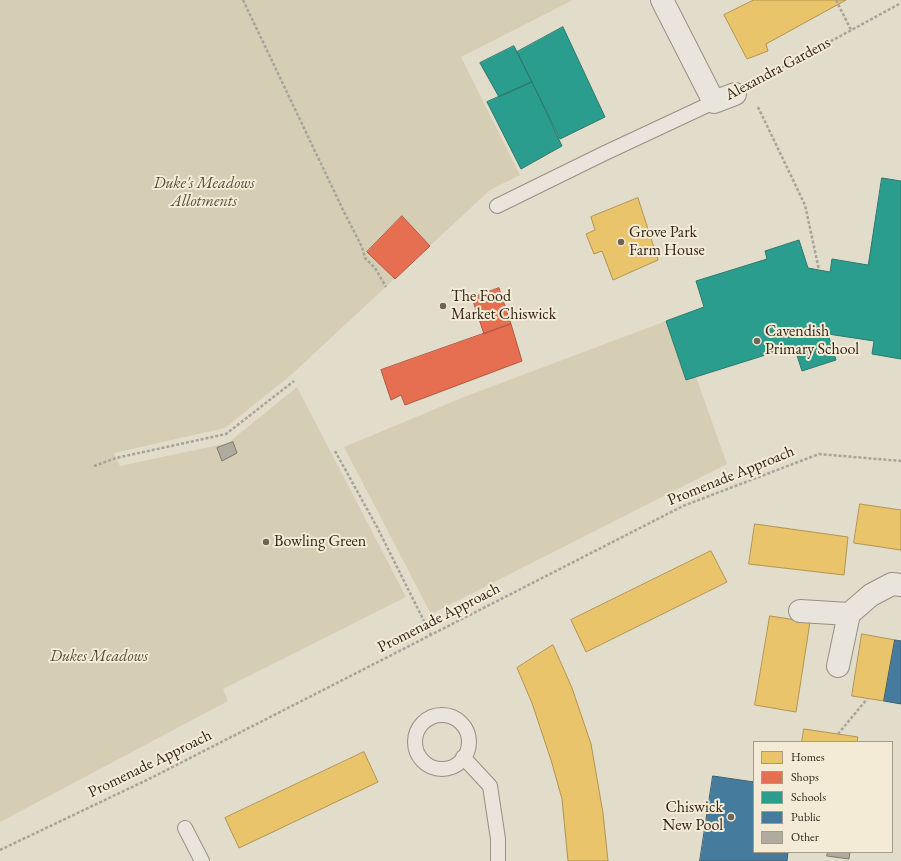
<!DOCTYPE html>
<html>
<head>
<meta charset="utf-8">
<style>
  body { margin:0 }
  #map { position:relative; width:901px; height:861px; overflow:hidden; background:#e2dcca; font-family:"EB Garamond",serif }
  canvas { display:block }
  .legend { position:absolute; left:753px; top:741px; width:140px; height:112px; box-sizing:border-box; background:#f3ebd6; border:1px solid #a69b8a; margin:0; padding:5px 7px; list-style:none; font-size:12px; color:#322418 }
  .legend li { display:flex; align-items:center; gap:8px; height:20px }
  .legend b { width:20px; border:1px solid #a69b8a }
</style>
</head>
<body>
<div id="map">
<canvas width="901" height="861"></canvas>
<ul class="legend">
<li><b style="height:11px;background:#e9c46a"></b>Homes</li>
<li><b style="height:11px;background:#e76f51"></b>Shops</li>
<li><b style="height:11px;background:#2a9d8f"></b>Schools</li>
<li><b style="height:11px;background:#457b9d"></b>Public</li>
<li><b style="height:11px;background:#b0ab9f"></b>Other</li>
</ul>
</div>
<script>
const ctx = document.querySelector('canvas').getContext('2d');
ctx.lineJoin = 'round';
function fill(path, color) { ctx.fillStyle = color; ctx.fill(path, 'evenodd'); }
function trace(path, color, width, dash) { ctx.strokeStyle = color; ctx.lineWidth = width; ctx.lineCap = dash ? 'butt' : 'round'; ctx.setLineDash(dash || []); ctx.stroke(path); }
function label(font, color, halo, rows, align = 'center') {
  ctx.font = font + ' "EB Garamond",serif'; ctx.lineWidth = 4; ctx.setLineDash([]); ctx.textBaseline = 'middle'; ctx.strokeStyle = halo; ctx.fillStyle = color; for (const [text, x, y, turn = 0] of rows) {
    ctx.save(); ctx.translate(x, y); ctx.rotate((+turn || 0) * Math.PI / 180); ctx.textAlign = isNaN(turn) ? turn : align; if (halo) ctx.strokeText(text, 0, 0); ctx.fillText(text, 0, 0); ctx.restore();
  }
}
const green = new Path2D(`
  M0 0H573L461 57 520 175 490 190 291 375 225 428 114 453 120 466 228 443 297 387 406 597 223 689 228 701 0 822Z
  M666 321 686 380 696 377 727 464 431 614 344 447 464 397Z`);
const homes = new Path2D(`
  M754 0H846L766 44 768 51 747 59 724 15Z
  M638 198 658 260 613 280 602 251 594 254 586 234 595 230 591 217Z
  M860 504 901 510V550L854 543Z
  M755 524 848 537 844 575 749 564Z
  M711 551 727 582 586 652 571 620Z
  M770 616 810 622 796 712 755 705Z
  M862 634 895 640 884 701 852 696Z
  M553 645 572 688 591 744 603 813 608 861H568L562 799 551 760 532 703 517 668Z
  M804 729 858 737 857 742H802Z
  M364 752 378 782 239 848 225 818Z`);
const shops = new Path2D(`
  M402 216 430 246 395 279 367 252Z
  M499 288 511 324 484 334 472 298Z
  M511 324 522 361 405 405 401 395 391 400 381 370Z`);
const schools = new Path2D(`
  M563 27 605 117 560 139 517 52Z
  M514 46 532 82 499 97 480 63Z
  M532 82 562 146 521 169 487 102Z
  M882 178 901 181V359L872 354 874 341 828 334 836 360 802 371 794 346 686 380 666 321 704 307 696 281 767 259 765 251 799 240 808 268 830 272 832 259 868 265Z`);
const public = new Path2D(`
  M895 640 901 641V704L884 701Z
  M713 776 754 782V852H788L787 861H700Z`);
const building = new Path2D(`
  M233 442 237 453 222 461 217 448Z
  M828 852H850L849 859 827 856Z`);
const path = new Path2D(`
  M243 0 344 212 362 247 365 258 375 268 386 287
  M836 0 851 30
  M756 82 901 3
  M758 107 805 205 819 270
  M335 451 377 527 431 635
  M94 466 116 458 226 434 294 381
  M838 734 867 699
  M0 850 151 778 683 506 819 454 901 461`);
const service = new Path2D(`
  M497 206 605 153 714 102
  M415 742a27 27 0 1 1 54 0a27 27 0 1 1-54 0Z
  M463 757 490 786 498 839V861
  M185 828 202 861`);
const minor = new Path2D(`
  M662 0 714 102 735 94
  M800 611 849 614 871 595 892 584 901 585
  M838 666 849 614`);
const markers = [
  [621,242,4,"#706456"],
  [443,306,4,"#706456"],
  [757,341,4,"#706456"],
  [266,542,4,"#706456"],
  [731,817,4,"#706456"]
];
const streetNames = [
  ["Alexandra Gardens",778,69,-28],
  ["Promenade Approach",731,476,-22],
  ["Promenade Approach",439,618,-27],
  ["Promenade Approach",150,764,-26]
];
const parkNames = [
  ["Duke's Meadows",204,184],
  ["Allotments",204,202],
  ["Dukes Meadows",99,657]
];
const poiNames = [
  ["Grove Park",629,233],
  ["Farm House",629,251],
  ["The Food",451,297],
  ["Market Chiswick",451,315],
  ["Cavendish",765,332],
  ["Primary School",765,350],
  ["Bowling Green",274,542],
  ["Chiswick",723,808,"right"],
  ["New Pool",723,826,"right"]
];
fill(green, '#d6cdb5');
fill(homes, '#e9c46a');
trace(homes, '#b29451', 1);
fill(shops, '#e76f51');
trace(shops, '#b15840', 1);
fill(schools, '#2a9d8f');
trace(schools, '#2c796b', 1);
fill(public, '#457b9d');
trace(public, '#3f6175', 1);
fill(building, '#b0ab9f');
trace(building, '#7d776c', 1);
trace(service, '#959085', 16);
trace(minor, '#959085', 24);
trace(path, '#a7a39b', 2.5, [3, 2]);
trace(service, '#e9e5dc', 14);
trace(minor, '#e9e5dc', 22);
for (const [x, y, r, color] of markers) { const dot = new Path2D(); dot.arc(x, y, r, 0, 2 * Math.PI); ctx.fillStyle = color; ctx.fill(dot); trace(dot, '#f3ebd6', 1.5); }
label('16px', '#322418', '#f3ebd6', streetNames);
label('italic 16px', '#584b3b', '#f3ebd6', parkNames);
label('16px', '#322418', '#f3ebd6', poiNames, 'left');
</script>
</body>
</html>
